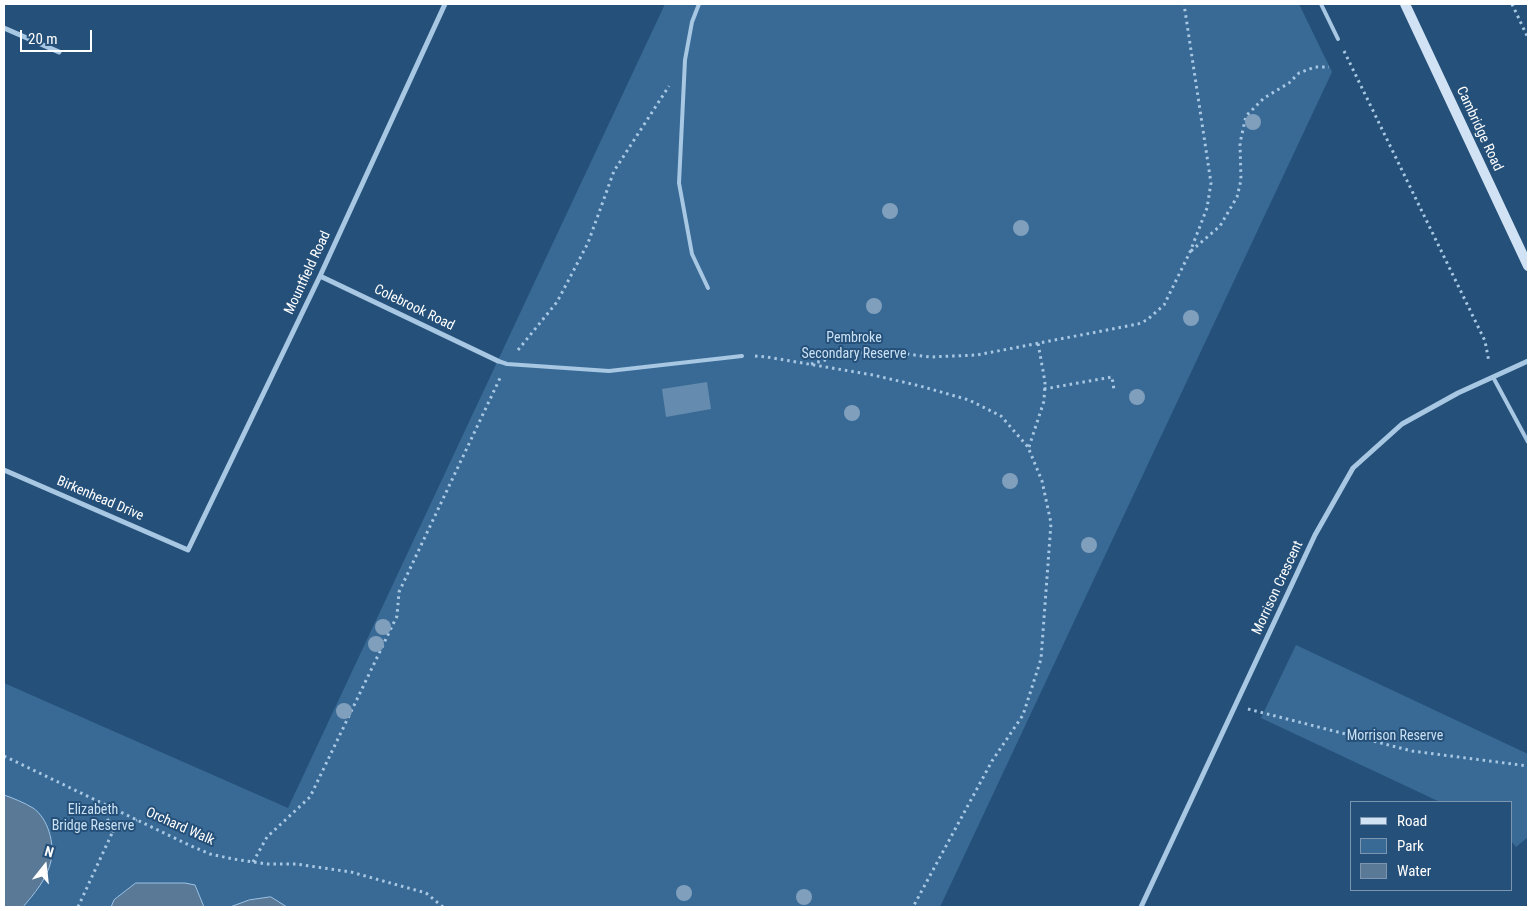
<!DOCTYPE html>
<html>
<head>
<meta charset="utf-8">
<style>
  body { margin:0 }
  #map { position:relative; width:1532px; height:911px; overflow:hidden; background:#255079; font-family:"Roboto Condensed",sans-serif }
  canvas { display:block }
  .frame { position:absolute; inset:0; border:5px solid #fff; pointer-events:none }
  .legend { position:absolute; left:1350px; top:801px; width:162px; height:90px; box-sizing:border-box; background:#255079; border:1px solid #7c96af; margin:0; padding:6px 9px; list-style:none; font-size:15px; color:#fff }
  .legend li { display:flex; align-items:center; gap:10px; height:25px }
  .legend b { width:25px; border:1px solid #7c96af }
  .north { position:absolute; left:20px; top:841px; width:50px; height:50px; -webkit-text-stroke:4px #255079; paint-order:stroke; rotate:16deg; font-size:14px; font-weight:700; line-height:20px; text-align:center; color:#fff }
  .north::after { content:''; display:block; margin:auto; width:18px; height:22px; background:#fff; clip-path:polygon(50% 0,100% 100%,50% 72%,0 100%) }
  .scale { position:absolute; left:20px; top:30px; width:72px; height:22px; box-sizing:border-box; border:2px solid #fff; border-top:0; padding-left:6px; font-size:15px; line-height:18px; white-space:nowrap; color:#fff; -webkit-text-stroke:4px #255079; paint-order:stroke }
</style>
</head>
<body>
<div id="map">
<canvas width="1532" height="911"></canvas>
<div class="frame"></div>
<ul class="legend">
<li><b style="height:6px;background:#d0e2f4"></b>Road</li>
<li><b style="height:14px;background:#396a96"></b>Park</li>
<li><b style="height:14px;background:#597997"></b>Water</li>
</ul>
<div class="north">N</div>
<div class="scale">20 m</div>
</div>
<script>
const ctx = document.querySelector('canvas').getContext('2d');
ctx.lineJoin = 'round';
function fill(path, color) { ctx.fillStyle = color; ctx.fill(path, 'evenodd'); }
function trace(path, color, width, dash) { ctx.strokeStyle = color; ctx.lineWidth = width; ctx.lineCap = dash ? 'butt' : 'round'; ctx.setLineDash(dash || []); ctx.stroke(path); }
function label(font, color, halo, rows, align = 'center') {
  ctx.font = font + ' "Roboto Condensed",sans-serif'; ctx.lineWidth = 4; ctx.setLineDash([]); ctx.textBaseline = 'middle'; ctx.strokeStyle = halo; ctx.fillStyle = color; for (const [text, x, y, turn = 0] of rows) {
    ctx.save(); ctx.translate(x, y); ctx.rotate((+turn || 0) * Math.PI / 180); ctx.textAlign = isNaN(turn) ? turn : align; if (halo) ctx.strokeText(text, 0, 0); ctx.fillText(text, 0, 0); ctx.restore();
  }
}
const green = new Path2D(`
  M665 4H1299L1332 72 940 907H4V683L288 808Z
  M1296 645 1528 754V837L1516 847 1511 841V802H1440L1261 718Z`);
const water = new Path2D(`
  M4 795C13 798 25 803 33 808 48 818 55 844 51 861 47 879 34 894 23 907H4Z
  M136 883H185L195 885 204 907H111L114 900Z
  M271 897 287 907H230L249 900Z`);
const building = new Path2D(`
  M707 382 711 409 666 417 662 389Z`);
const path = new Path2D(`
  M1512 4 1528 38
  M1344 51 1485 341 1489 362
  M1191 251 1220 226 1237 197 1241 180 1240 143 1246 116 1264 98 1289 83 1299 73 1315 67H1329
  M518 350 557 302 588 243 614 171 669 86
  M755 356 767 357 873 375 920 386 969 400 1001 416 1028 447 1042 481 1051 523 1041 659 1023 715 992 761 913 907
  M811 364 850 353 891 352 930 357 977 355 1138 324 1147 320 1164 305 1190 252 1207 208 1211 183 1184 4
  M1044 389 1112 377 1114 390
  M1029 447 1044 401 1045 382 1038 343
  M1248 709 1412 751 1528 766
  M4 756 189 845 210 854 233 859 267 864H296L351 872 426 893 443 907
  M107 806V818L113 831 122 829 137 820
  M253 862 267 837 310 797 397 616 399 592 501 376
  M78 907 113 831`);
const lane = new Path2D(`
  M699 4 692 22 685 60 679 183 692 254 708 288
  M1321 4 1338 39
  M498 361 507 364 609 371 742 356
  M1493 377 1528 442`);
const street = new Path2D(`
  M4 28 59 52
  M320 276 498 361
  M4 470 188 550 320 276 445 4
  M1141 907 1315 535 1353 468 1402 424 1458 393 1528 361`);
const secondary = new Path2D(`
  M1405 4 1528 266`);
const trees = [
  [1253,122],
  [890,211],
  [1021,228],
  [874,306],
  [1191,318],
  [1137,397],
  [852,413],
  [1010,481],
  [1089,545],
  [383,627],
  [376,644],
  [344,711],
  [684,893],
  [804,897]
];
const streetNames = [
  ["Cambridge Road",1479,129,65],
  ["Mountfield Road",308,273,-65],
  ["Colebrook Road",414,308,26],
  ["Birkenhead Drive",100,499,23],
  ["Morrison Crescent",1278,588,-65],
  ["Orchard Walk",180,827,24]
];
const parkNames = [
  ["Pembroke",854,338],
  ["Secondary Reserve",854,354],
  ["Morrison Reserve",1395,736],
  ["Elizabeth",93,810],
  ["Bridge Reserve",93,826]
];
fill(green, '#396a96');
fill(water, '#597997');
trace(water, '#9cc3e4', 1);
fill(building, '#658cae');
trace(path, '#a7c7e3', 3, [2.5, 4]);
trace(lane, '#a7c7e3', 4);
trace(street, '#a7c7e3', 5);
trace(secondary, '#d0e2f4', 10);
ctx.fillStyle = '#809fbc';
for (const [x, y] of trees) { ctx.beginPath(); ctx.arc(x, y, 8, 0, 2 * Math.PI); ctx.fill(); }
label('14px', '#fff', '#255079', streetNames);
label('14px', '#cae0f3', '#255079', parkNames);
</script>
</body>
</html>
